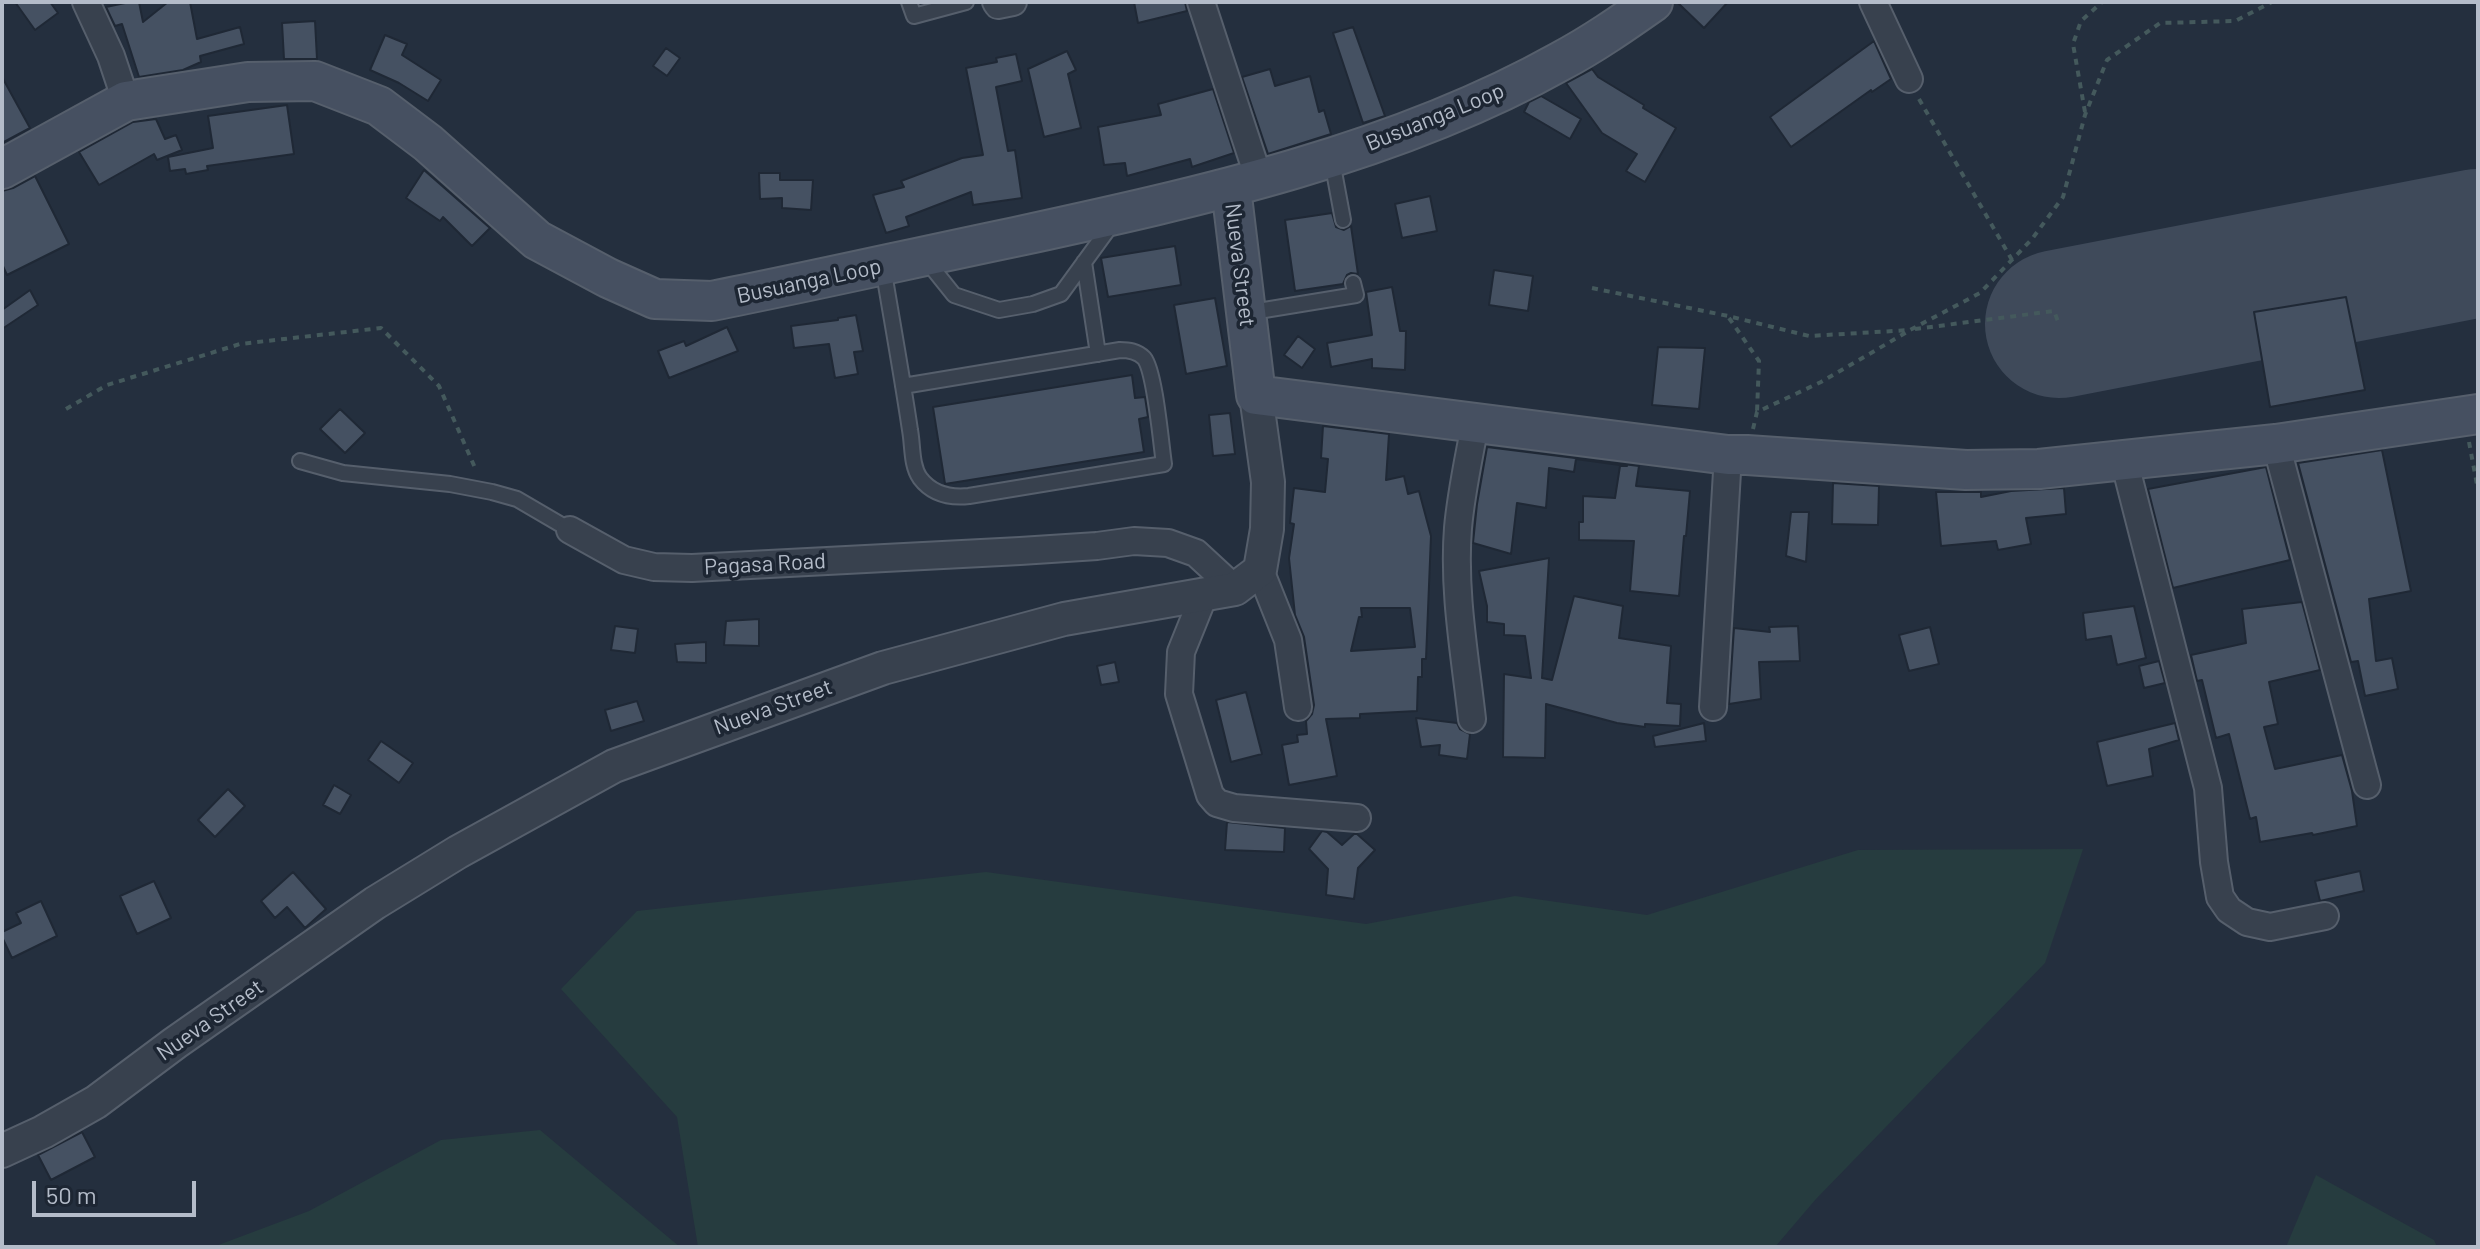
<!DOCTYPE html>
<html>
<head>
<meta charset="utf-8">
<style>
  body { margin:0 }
  #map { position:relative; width:2480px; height:1249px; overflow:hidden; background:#242f3e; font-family:Barlow,sans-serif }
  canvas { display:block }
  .frame { position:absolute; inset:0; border:4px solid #b4bcc9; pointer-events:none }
  .scale { position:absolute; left:32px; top:1181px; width:164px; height:36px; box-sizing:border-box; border:4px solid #b4bcc9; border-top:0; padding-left:10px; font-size:24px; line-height:28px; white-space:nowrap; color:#b4bcc9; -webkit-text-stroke:6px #1d2633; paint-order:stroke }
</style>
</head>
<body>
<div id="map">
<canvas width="2480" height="1249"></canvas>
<div class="frame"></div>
<div class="scale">50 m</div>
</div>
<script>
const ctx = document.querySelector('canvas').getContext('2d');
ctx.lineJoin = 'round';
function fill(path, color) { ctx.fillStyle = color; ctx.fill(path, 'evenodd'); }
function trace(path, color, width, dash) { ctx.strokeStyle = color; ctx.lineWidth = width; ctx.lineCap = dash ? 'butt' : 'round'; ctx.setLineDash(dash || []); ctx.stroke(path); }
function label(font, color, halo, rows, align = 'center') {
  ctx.font = font + ' Barlow,sans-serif'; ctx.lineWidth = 7; ctx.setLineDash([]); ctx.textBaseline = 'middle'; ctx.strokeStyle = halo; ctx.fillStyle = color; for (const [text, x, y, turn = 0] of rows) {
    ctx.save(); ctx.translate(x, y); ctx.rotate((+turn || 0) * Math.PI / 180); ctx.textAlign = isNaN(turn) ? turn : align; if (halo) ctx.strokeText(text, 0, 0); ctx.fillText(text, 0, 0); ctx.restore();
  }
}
const green = new Path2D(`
  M2083 849 2045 963 1816 1199 1775 1247H698L677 1117 561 989 637 911 986 872 1366 924 1515 896 1647 915 1858 850Z
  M540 1130 680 1247H213L309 1211 441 1140Z
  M2316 1175 2434 1240 2437 1247H2286Z`);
const runway = new Path2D(`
  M2059 324 2478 243`);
const building = new Path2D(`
  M15 2H50L58 13 35 30Z
  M130 2H139L143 22 168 2H190L197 39 240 27 244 44 200 56 201 62 183 70 139 77 122 24 115 26 106 7Z
  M1134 2H1185L1187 11 1138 23Z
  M1677 2H1728L1704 28Z
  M315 21 317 59H284L282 23Z
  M1353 27 1385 116 1363 123 1333 33Z
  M385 35 407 44 402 55 441 80 428 101 399 83 370 70Z
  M1874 41 1891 79 1872 92 1871 90 1791 147 1770 117Z
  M666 48 680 58 667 76 653 66Z
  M1067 51 1076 70 1068 74 1081 128 1044 137 1028 69Z
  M1016 54 1022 81 996 87 1008 151 1015 150 1022 198 973 205 971 192 906 217 909 226 886 233 873 195 904 187 901 181 962 158 983 155 966 68 997 62 996 58Z
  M1270 69 1275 86 1310 76 1319 112 1324 110 1331 134 1268 154 1242 77Z
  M1592 69 1598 77 1644 105 1643 108 1676 128 1645 182 1626 171 1637 154 1602 133 1566 83Z
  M2 77 30 128 2 143Z
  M1213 89 1234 153 1192 167 1190 159 1127 176 1125 163 1104 165 1098 127 1161 115 1158 104Z
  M1541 96 1581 119 1570 139 1524 112 1529 102Z
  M287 105 294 154 207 166 208 170 186 174 185 169 170 171 168 157 213 148 208 116Z
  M156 119 165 139 176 135 182 150 157 160 154 154 99 185 79 152 133 122Z
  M424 170 490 228 472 246 443 217 440 221 406 198Z
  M759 173H780V180H813L811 210 782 208V198L760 199Z
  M35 176 69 244 7 275 2 264V191L13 188Z
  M1430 196 1437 231 1402 238 1395 204Z
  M1332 213 1336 227 1344 230 1351 226 1358 274 1351 273 1347 275 1343 284 1295 291 1285 220Z
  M1175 246 1181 285 1108 297 1101 258Z
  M1494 270 1533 276 1528 311 1489 305Z
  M1392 287 1400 331H1406L1405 370 1372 368V359L1331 367 1327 343 1372 335 1366 292Z
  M30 290 38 305 2 329V310Z
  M2346 297 2365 390 2270 407 2254 312Z
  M1215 298 1227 366 1186 374 1174 305Z
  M856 315 863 351 854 352 858 374 835 378 829 344 794 348 791 326 838 320V318Z
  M727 327 738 351 669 378 658 351 684 341 686 346Z
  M1298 336 1315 349 1302 368 1284 355Z
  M1658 347 1705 348 1699 409 1652 405Z
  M1132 375 1135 398 1145 397 1148 417 1139 419 1144 452 945 484 933 407Z
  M340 409 365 433 345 453 320 429Z
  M1230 413 1235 454 1213 456 1209 415Z
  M1323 426 1389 434 1386 480 1404 476 1408 494 1419 491 1431 536 1426 659H1422V677H1418L1417 711 1360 714V718L1326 719 1337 776 1289 785 1282 745 1298 742 1297 735 1307 734 1306 721 1312 714 1314 705 1304 637 1295 615 1289 558 1294 524 1290 523 1294 488 1325 492 1328 459 1321 458ZM1361 608H1410L1415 647 1351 651 1359 617H1362Z
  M1487 447 1639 466 1636 486 1690 491 1686 536H1684L1679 596 1630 591 1634 541 1579 540V522H1583V496L1615 498 1620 466H1627L1576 459 1574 472 1549 468 1546 508 1517 503 1511 554 1473 543 1477 504Z
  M2382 450 2411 591 2369 599 2376 661 2392 658 2398 689 2365 696 2358 661 2351 662 2298 463Z
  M2266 467 2290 560 2173 588 2148 489Z
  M1833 483 1879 486 1878 525 1832 524Z
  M2064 488 2066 514 2026 518 2031 544 1998 550 1996 541 1941 546 1936 492H1981V497L2011 491Z
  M1791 512H1809L1806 562 1786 556Z
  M1549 558 1542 678 1552 680 1574 596 1623 606 1619 638 1671 646 1667 703 1681 704 1680 726 1645 724V727L1617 723 1546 704 1545 758 1503 757 1504 674 1531 678 1525 636 1504 635V624L1487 622V606L1479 571Z
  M2302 602 2320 670 2269 682 2278 724 2264 727 2275 769 2342 755 2352 791 2357 826 2313 835 2312 833 2260 842 2256 817 2250 819 2229 734 2216 738 2202 680 2197 681 2191 655 2246 643 2242 609Z
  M2134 606 2146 658 2117 665 2111 636 2086 640 2083 613Z
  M759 619V646L724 645 726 621Z
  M615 626 638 629 635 653 611 650Z
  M1798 626 1800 661 1759 662 1761 699 1729 704 1734 628 1770 632 1769 627Z
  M1930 627 1939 664 1909 671 1899 635Z
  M706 642V663L677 662 675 644Z
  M2159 661 2165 683 2144 688 2139 666Z
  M1115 662 1119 682 1101 685 1097 666Z
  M1246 692 1262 754 1231 762 1216 700Z
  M637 701 644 721 611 731 605 710Z
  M1416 718 1457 723 1460 729 1470 734 1467 759 1439 755 1440 745 1421 747Z
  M1704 723 1706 741 1655 747 1653 736Z
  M2175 723 2179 740 2149 749 2153 776 2107 786 2097 742Z
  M381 741 413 763 399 783 368 760Z
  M334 785 351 795 340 814 323 805Z
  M228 789 245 806 215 837 198 820Z
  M1227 822 1285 828 1284 852 1225 850Z
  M1322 831 1327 832 1342 845 1354 834H1357L1375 850 1358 868 1354 899 1326 895 1328 869 1309 849Z
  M2360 871 2364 891 2320 901 2315 881Z
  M293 872 326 909 305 928 287 907 275 918 261 901Z
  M154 881 171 918 137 934 120 896Z
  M41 901 57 936 12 958 2 937V932L21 923 16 913Z
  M82 1132 95 1157 51 1180 38 1155Z`);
const path = new Path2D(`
  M1919 99 2012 260
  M2085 112 2073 44 2081 21 2102 2
  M1592 288 1728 316 1809 336 1910 330 1980 293 2032 239 2063 197 2085 115 2107 60 2160 23 2235 21 2272 2
  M1729 318 1759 361 1757 412
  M1915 329 2054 311 2059 324
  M66 409 107 385 240 344 381 328 439 386 476 470
  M1753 429 1757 412 1821 382 1907 332
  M2469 442 2478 490`);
const service = new Path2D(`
  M909 2 914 16 966 2
  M1332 161 1343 220
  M926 260 954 295 999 310 1033 304 1061 294 1112 224
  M1084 262 1098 354
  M883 267C892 321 902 376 910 430 913 446 911 465 920 478 932 494 950 498 969 496L1164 464C1161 444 1155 371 1144 358 1137 351 1129 350 1120 350L903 386
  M1246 313 1356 295 1353 283
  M300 461 343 473 450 484 492 492 517 499 570 530`);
const minor = new Path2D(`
  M86 2 111 56 126 101
  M996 2 998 5 1013 2
  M1201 2 1259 179
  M1873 2 1909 79
  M2276 444 2367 785
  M2124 460 2208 788 2214 862 2220 897 2229 910 2247 922 2270 927 2325 916
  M570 530 624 560 654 567 692 568 1020 551 1097 546 1134 541 1168 543 1196 553 1235 589
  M1260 570 1288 640 1298 707
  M1204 595 1181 652 1179 694 1210 795 1217 803 1234 808 1357 818
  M1713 707 1728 455
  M1472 719C1465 656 1453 591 1458 528 1461 493 1469 458 1475 424`);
const tertiary = new Path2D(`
  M2 1151 43 1132 96 1102 175 1043 375 903 458 852 614 766 883 668 1064 619 1235 589 1260 570 1267 529 1268 482 1256 395`);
const secondary = new Path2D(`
  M2 169 126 101 248 82 315 81 379 106 428 143 537 240 608 278 655 299 712 301C813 281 914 258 1015 237 1199 197 1395 154 1561 61 1593 44 1623 23 1653 2
  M1231 188 1256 395 1728 455H1747L1966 470 2039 469 2276 444 2478 414`);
const streetNames = [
  ["Busuanga Loop",1435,117,-22],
  ["Nueva Street",1240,265,83],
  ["Busuanga Loop",809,281,-12],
  ["Pagasa Road",765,564,-3],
  ["Nueva Street",773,707,-20],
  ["Nueva Street",210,1020,-35]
];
fill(green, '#263c3f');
trace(runway, '#3f4a5a', 148);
fill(building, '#455162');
trace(building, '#1f2835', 2);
trace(service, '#565f6c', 18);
trace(minor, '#565f6c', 30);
trace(tertiary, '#565f6c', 36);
trace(secondary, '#565f6c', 42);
trace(path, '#44595c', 4, [6, 6]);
trace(service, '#38414e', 14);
trace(minor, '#38414e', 26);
trace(tertiary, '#38414e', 32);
trace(secondary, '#465061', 38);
label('22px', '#b4bcc9', '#1d2633', streetNames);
</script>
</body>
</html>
